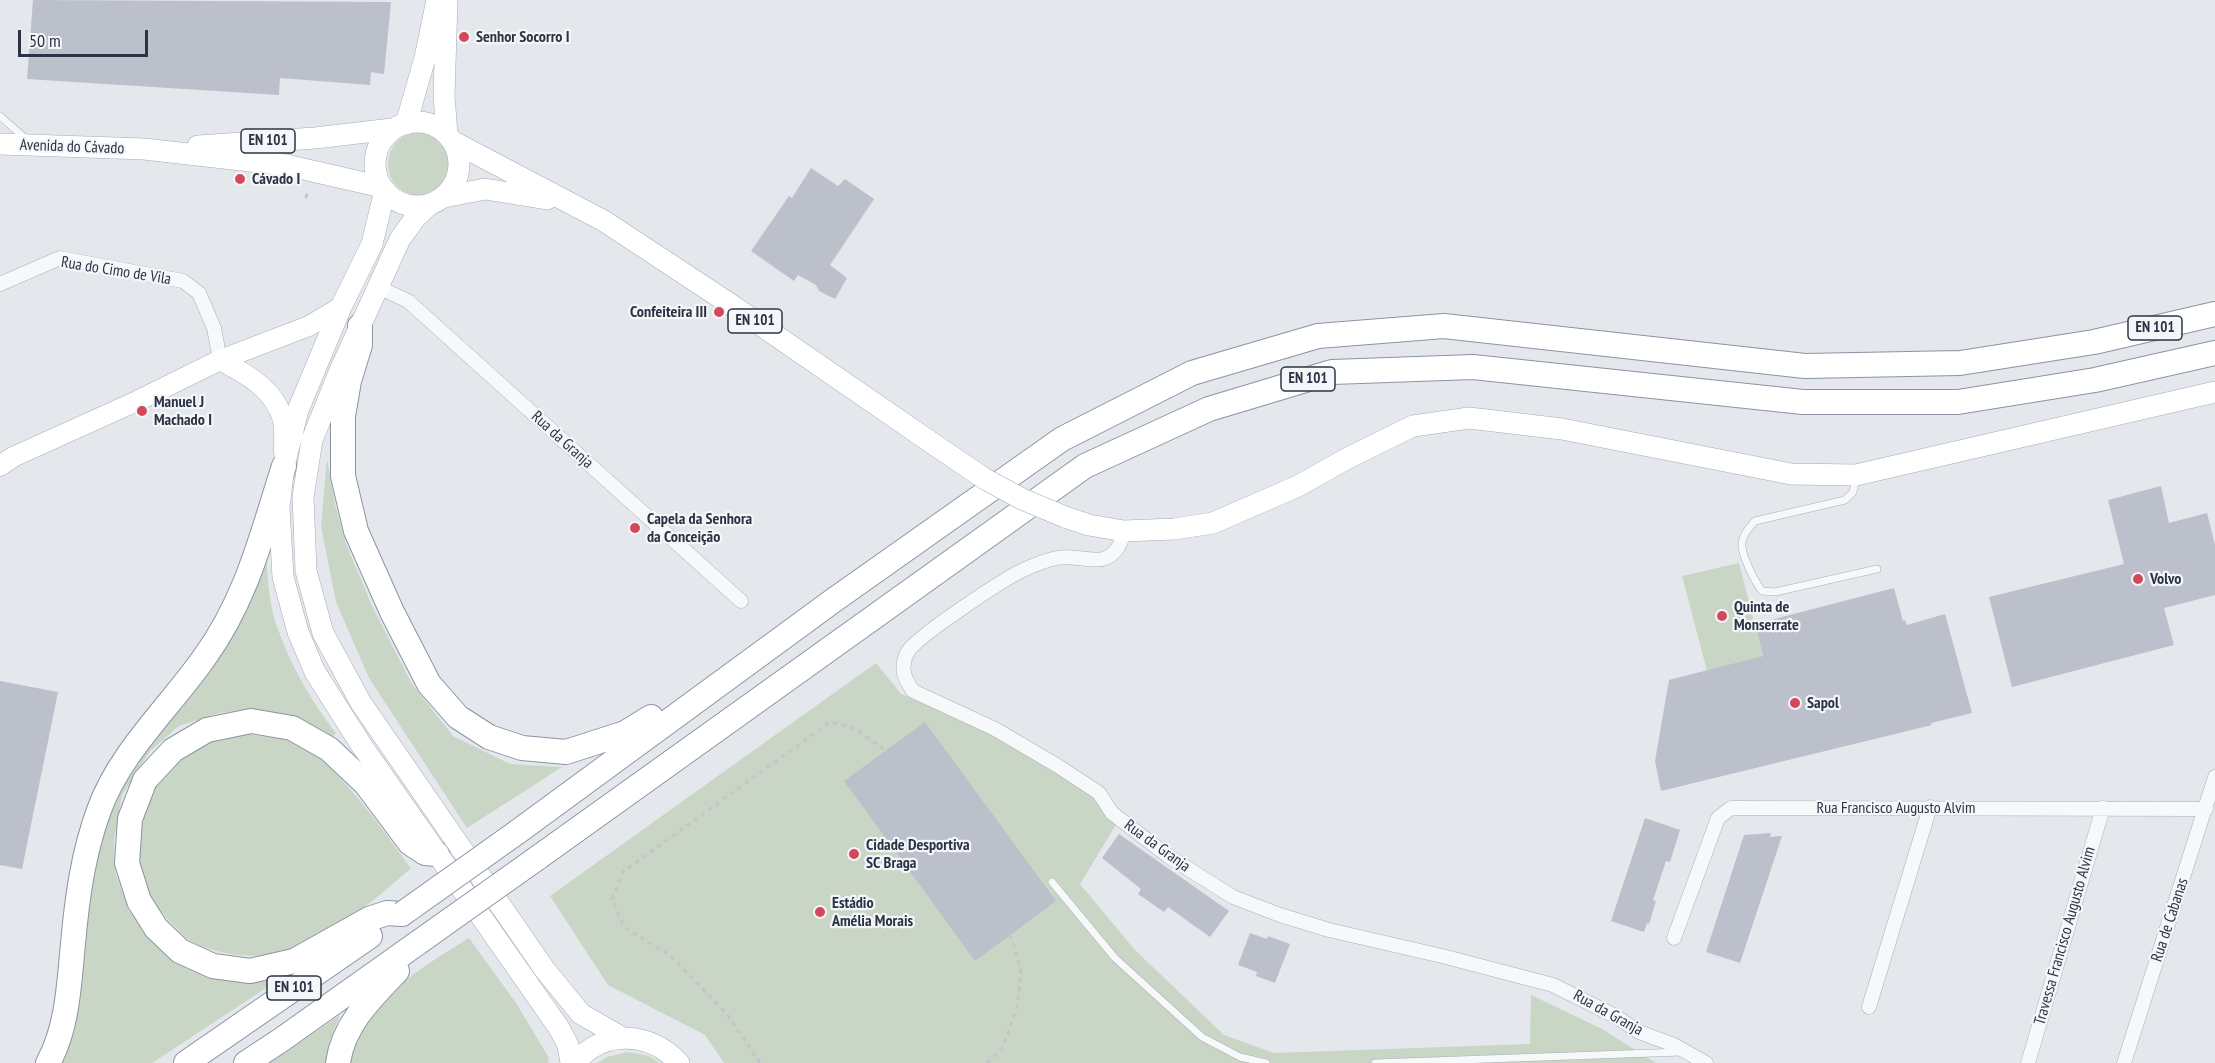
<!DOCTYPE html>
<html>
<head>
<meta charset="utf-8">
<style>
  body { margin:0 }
  #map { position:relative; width:2215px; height:1063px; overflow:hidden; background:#e4e7ec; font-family:"PT Sans Narrow",sans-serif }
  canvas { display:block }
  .scale { position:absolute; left:18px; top:30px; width:130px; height:27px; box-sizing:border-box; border:3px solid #2b3445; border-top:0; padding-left:8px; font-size:18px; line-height:21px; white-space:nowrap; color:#2b3445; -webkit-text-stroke:4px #f4f6f9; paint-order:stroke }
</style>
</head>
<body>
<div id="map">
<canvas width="2215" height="1063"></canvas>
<div class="scale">50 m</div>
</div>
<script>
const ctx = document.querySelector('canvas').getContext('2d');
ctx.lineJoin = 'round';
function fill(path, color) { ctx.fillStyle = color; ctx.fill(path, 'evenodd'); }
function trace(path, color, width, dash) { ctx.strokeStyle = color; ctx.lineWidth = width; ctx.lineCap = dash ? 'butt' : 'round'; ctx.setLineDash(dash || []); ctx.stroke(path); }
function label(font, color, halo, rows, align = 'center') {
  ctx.font = font + ' "PT Sans Narrow",sans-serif'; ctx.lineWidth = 4.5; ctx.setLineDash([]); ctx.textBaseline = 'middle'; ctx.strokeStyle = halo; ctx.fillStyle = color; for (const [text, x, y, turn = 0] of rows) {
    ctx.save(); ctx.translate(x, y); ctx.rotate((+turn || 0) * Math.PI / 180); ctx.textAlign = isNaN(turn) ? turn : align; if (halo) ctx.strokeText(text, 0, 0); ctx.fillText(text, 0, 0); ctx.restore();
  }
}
const green = new Path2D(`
  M388 164a32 32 0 1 1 64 0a32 32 0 1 1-64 0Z
  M327 459 335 504 346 544 373 608 412 684 453 736 510 764 562 767 467 828 369 678 336 602 321 526Z
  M266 554C268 580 269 608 279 632 292 668 313 704 336 733L330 739 289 717 258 710 219 713 179 726 150 751 122 795 114 840 115 872 129 911 156 945 184 966 292 971 152 1063H57L92 865 125 770Z
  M1739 563 1763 656 1707 671 1682 576Z
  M876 663 901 694 930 705 1016 746 1095 797 1117 823 1080 884 1134 949 1224 1035 1274 1053 1530 1044 1531 995 1602 1029 1656 1063H724L705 1035 608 985 550 896Z
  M247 734C261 737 278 737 292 742 332 754 385 834 411 868 370 904 321 947 265 955 242 958 210 952 190 941 184 937 179 930 173 925 141 894 127 843 146 800 149 794 155 788 159 782 170 765 183 750 202 743 215 738 232 737 247 734Z
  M469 938 516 1003 549 1058 548 1063H348C369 998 414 972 469 938Z
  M340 1015 329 1043 326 1063H270Z
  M628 1052 649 1056 660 1063H597L607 1057Z`);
const building = new Path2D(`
  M33 0 391 2 384 74 371 72 370 85 280 78 279 95 27 79Z
  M811 168 838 186 845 179 874 199 830 265 847 278 835 299 819 291 816 285 798 275 794 281 751 251 789 196 792 198Z
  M2161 486 2169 523 2207 513 2215 545V595L2164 608 2174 645 2012 687 1989 597 2124 564 2108 500Z
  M1894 588 1903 621 1905 620 1907 625 1945 614 1972 713 1931 723 1932 725 1661 791 1655 761 1669 680 1763 656 1755 624Z
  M0 681 58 692 22 869 0 865Z
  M925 722 1056 901 975 961 844 781Z
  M1645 818 1680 830 1670 862 1666 861 1653 900 1656 901 1649 924 1647 923 1644 932 1611 921Z
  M1771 833 1770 837 1782 836 1740 963 1706 952 1744 835Z
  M1119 834 1229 911 1210 937 1168 907 1164 912 1138 894 1141 889 1102 858Z
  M1250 933 1267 939 1268 936 1290 944 1275 983 1256 976 1257 972 1238 965Z`);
const path = new Path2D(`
  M306 198 308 189
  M760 1063 726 1013 671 956 624 927 612 899 623 872 830 722 854 728 885 750
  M987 1063 1002 1049 1017 1008 1021 973 1015 948 1009 934`);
const lane = new Path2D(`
  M0 116 26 139
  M1856 477 1853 492 1845 500 1755 521C1749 528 1744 533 1742 542 1740 553 1755 582 1762 591L1775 592 1877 569
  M1052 882 1115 958 1202 1037 1240 1057 1266 1063
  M1375 1063 1681 1052`);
const street = new Path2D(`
  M0 284 60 258 183 281 199 293 214 328 220 360
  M378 287 408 301 741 601
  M1124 531C1121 544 1117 554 1103 559 1091 562 1072 555 1057 558 1046 560 1034 565 1023 570 1004 579 914 638 907 653 900 668 904 678 913 691L995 729 1058 766 1099 793 1112 813 1168 856 1233 897 1280 915 1329 930 1442 956 1553 985 1615 1016 1639 1032 1674 1045 1706 1063
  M1674 938 1718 818 1731 808 2206 809
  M1869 1007 1930 807
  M2028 1063 2103 808
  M2124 1063 2215 777`);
const secondary = new Path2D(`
  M220 360C246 374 275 389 283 420 285 430 284 443 284 453
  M0 466 13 457 137 401 220 360 309 326 341 307`);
const primary = new Path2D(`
  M375 164a42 42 0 1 1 84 0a42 42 0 1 1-84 0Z
  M406 124 425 58 437 0
  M447 134 444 96 447 0
  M452 141 604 221 730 304 929 441
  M0 144 144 149 286 165 382 187
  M198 146 315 138 392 129
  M385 190 372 244 341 307 298 410 284 466 279 507 283 577 298 632 315 672 362 746 559 1028 568 1045 571 1063
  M444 197 485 189 547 199
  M430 204 416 217 400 239 341 368 312 440 303 497 306 571 323 633 361 703 545 970 581 1014 623 1038
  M1065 517 1089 525 1124 531 1174 529 1213 523 1298 486 1348 458 1413 426 1469 418 1562 429 1791 474 1856 475 2215 392
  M575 1063C603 1029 650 1031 679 1063`);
const highway = new Path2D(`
  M360 326V345L349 381 343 416V476L356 531 392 612 429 684 458 717 489 737 522 748 566 752 625 733 651 717
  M516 833 834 600 1062 439 1192 373 1318 336 1444 326 1805 366 1960 363 2094 342 2215 314
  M536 859 1085 466 1209 409 1332 372 1473 367 1803 402H1958L2095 380 2215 353
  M402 914 387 913 369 919 294 961 250 971 213 966 180 951 156 928 139 901 127 863 130 819 145 780 173 750 207 730 251 721 292 728 329 749 366 784 410 843 425 853 437 854
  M48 1063C68 1027 69 983 73 944 77 898 83 854 99 810 120 752 169 708 204 658 247 599 262 534 284 466
  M186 1063 370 936
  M246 1063 281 1040 419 942
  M338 1063C343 1025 371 998 397 971`);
const primaryBridge = new Path2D(`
  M929 441 985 479 1022 499 1065 517`);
const highwayBridge = new Path2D(`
  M402 914 516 833
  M419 942 536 859`);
const markers = [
  [464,37,6,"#d1495b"],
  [240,179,6,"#d1495b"],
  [719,312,6,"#d1495b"],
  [142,411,6,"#d1495b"],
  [635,528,6,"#d1495b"],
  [2138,579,6,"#d1495b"],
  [1722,616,6,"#d1495b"],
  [1795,703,6,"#d1495b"],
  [854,854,6,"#d1495b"],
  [820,912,6,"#d1495b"]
];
const shields = [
  [268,141,54],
  [755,321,54],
  [2155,328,54],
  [1308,379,54],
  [294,988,54]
];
const shieldNames = [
  ["EN 101",268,141],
  ["EN 101",755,321],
  ["EN 101",2155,328],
  ["EN 101",1308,379],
  ["EN 101",294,988]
];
const poiNames = [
  ["Senhor Socorro I",476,37],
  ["Cávado I",252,179],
  ["Confeiteira III",707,312,"right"],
  ["Manuel J",154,402],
  ["Machado I",154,420],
  ["Capela da Senhora",647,519],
  ["da Conceição",647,537],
  ["Volvo",2150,579],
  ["Quinta de",1734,607],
  ["Monserrate",1734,625],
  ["Sapol",1807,703],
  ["Cidade Desportiva",866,845],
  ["SC Braga",866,863],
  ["Estádio",832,903],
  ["Amélia Morais",832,921]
];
const streetNames = [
  ["Avenida do Cávado",72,147,2],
  ["Rua do Cimo de Vila",116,271,9],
  ["Rua da Granja",562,440,42],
  ["Rua Francisco Augusto Alvim",1896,808],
  ["Rua da Granja",1157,846,36],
  ["Rua de Cabanas",2170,920,-72],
  ["Travessa Francisco Augusto Alvim",2065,936,-74],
  ["Rua da Granja",1608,1013,29]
];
fill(green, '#c9d6c5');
fill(building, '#bbc0ca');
trace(lane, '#a9aeb7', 8);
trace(street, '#a9aeb7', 15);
trace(secondary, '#a9aeb7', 21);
trace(primary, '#a3abb8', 22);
trace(highway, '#8b94a3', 26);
trace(path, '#c2c5cb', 3, [4.5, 4.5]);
trace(lane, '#f7f8fa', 7);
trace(street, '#f7f8fa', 14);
trace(secondary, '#fff', 20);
trace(primary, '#fff', 21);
trace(highway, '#fff', 24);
trace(primaryBridge, '#a3abb8', 22, []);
trace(highwayBridge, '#8b94a3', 26, []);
trace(primaryBridge, '#fff', 21);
trace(highwayBridge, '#fff', 24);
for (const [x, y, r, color] of markers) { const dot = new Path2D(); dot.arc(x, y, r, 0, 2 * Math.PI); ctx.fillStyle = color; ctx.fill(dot); trace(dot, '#f4f6f9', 2); }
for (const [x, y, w] of shields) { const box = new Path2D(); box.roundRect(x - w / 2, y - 12, w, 24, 4.5); ctx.fillStyle = '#f4f6f9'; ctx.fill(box); trace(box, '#2b3445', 1.5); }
label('bold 15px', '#2b3445', null, shieldNames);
label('bold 16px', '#2b3445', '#f4f6f9', poiNames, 'left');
label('16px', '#2b3445', '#f4f6f9', streetNames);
</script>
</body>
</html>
